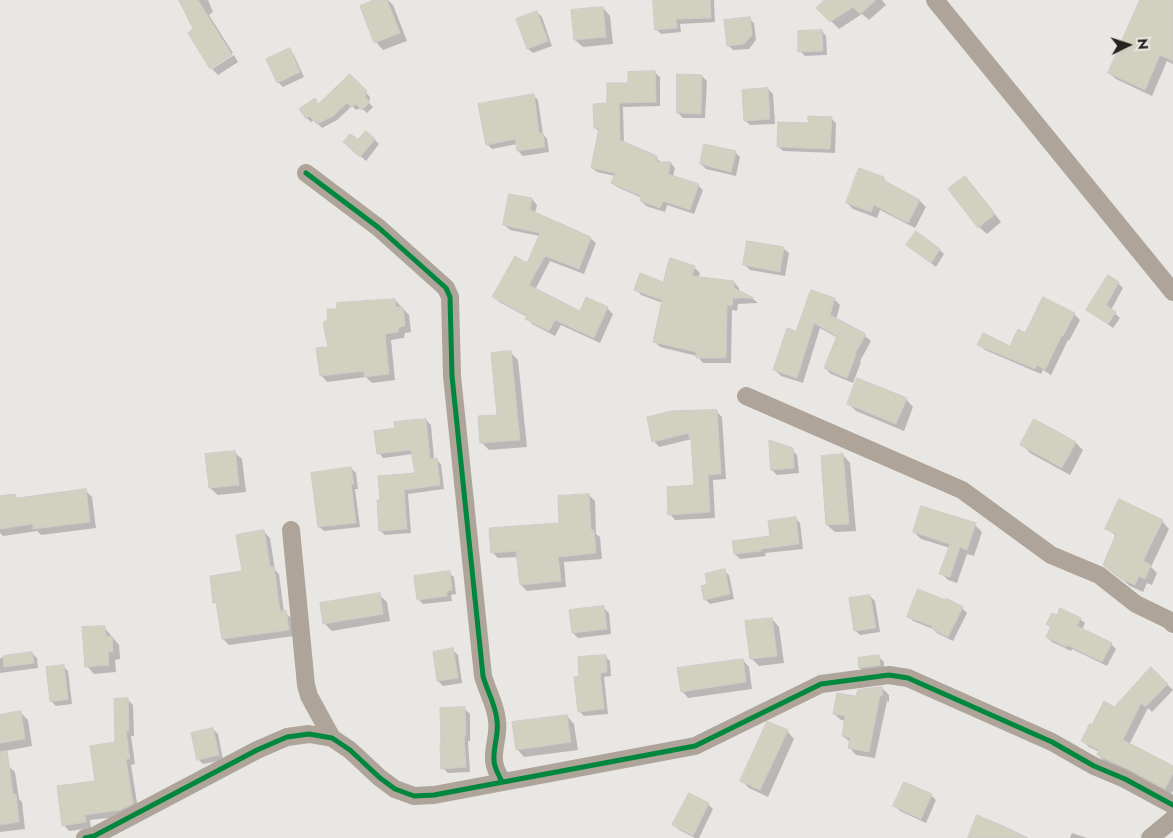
<!DOCTYPE html>
<html>
<head>
<meta charset="utf-8">
<style>
  body { margin:0 }
  #map { position:relative; width:1173px; height:838px; overflow:hidden; background:#e9e7e4; font-family:Jost,sans-serif }
  canvas { display:block }
  .north { position:absolute; left:1103px; top:20px; width:50px; height:50px; -webkit-text-stroke:4px #eae8e3; paint-order:stroke; rotate:86deg; font-size:14px; font-weight:700; line-height:20px; text-align:center; color:#242322 }
  .north::after { content:''; display:block; margin:auto; width:18px; height:22px; background:#242322; clip-path:polygon(50% 0,100% 100%,50% 72%,0 100%) }
</style>
</head>
<body>
<div id="map">
<canvas width="1173" height="838"></canvas>
<div class="north">N</div>
</div>
<script>
const ctx = document.querySelector('canvas').getContext('2d');
ctx.lineJoin = 'round';
function fill(path, color) { ctx.fillStyle = color; ctx.fill(path, 'evenodd'); }
function trace(path, color, width, dash) { ctx.strokeStyle = color; ctx.lineWidth = width; ctx.lineCap = dash ? 'butt' : 'round'; ctx.setLineDash(dash || []); ctx.stroke(path); }
const shadow = new Path2D(`
  M185 0H208L213 12 209 15 233 53 211 67 195 30Z
  M378 0H388L393 5 407 41 383 50 376 42Z
  M654 0H714L715 22 680 24 681 32 661 34 656 29Z
  M827 0H882L886 5 869 20 862 14 839 29 818 8Z
  M1141 0H1173V64L1167 61 1152 96 1116 79 1109 73Z
  M603 8 610 16 613 44 583 47 575 40Z
  M537 12 542 17 552 46 533 53 528 49Z
  M749 19 754 23 756 40 749 49 733 50 728 45Z
  M822 31 826 36 827 55 805 56 800 51Z
  M289 50 294 55 304 77 283 87 278 82Z
  M234 55 238 62 218 75 212 69Z
  M655 73 660 77V106L623 107 624 143 656 157 661 163H671L675 168 673 177 698 185 703 190 694 214 667 205 665 212 646 206 641 201 642 198 617 187 612 183 615 176 597 172 592 168 600 132 595 128 608 105 629 84Z
  M350 75 370 97 369 103 373 107 367 113 361 108 356 110 352 106 337 120 322 128 314 120 311 122 307 118 314 100 319 105Z
  M702 76 707 81 705 118H683L678 113Z
  M768 89 773 94 775 124 750 125 745 120Z
  M533 95 538 100 543 134 547 139 549 152 523 156 518 151 517 144 492 149 487 144Z
  M831 118 836 123 835 153 783 151 778 146 809 124Z
  M375 140 379 144 366 161 350 147 358 141Z
  M735 152 740 157 736 176 706 169 701 164Z
  M883 178 890 185 920 201 926 207 915 228 880 210 877 218 853 209 847 203Z
  M972 185 1001 222 987 234 979 227Z
  M532 199 537 205 535 213 590 238 596 243 584 274 550 261 535 290 580 313 607 308 613 314 600 343 561 325 555 336 532 324 527 317 499 302 494 297 528 264 540 236 510 230 504 225Z
  M748 242 784 249 789 253 785 276 750 270 745 265Z
  M907 245 940 250 944 254 936 267Z
  M694 267 700 273 698 278 734 282 739 288V292L753 299 758 303 738 304 737 311 732 310 731 363H703L697 356 660 347 654 341 663 303 641 295 636 289 664 283Z
  M1118 283 1123 288 1111 310 1120 318 1113 328 1088 310Z
  M812 291 835 300 840 305 836 320 865 336 871 341 860 361 861 362 853 383 831 374 825 368 838 338 820 328 803 383 781 376 775 370 797 333Z
  M395 300 409 315 411 332 405 333 404 338 391 340 395 380 372 383 366 377 327 382 321 375 329 348Z
  M1074 314 1080 320 1069 341 1068 340 1051 375 1043 370 1041 374 985 350 979 344 1011 348 1025 334Z
  M510 352 518 360 527 447 489 450 481 442 499 416Z
  M906 399 913 407 904 431 856 411 848 403Z
  M716 411 722 417 726 479 713 480 715 518 675 520 670 514 696 486 692 439 659 447 654 441Z
  M426 420 431 425 434 459H436L441 464 444 489 408 494 411 533 385 535 380 530 379 501 416 474 413 454 383 458 379 453 396 429Z
  M1076 443 1083 450 1070 475 1030 453 1022 445Z
  M792 450 797 455 799 473 777 475 772 470Z
  M234 452 242 459 246 492 218 495 210 488Z
  M843 455 850 463 856 531 835 532 827 525Z
  M351 468 356 473 358 489H355L360 527 324 531 319 527Z
  M85 490 92 497 96 528 41 535 37 531 3 536 0 533V498L15 496 18 499Z
  M589 495 595 501 596 534 600 537 602 559 564 562 566 587 527 591 521 585 518 557 498 558 492 552 560 524Z
  M795 518 800 523 803 549 765 553 766 556 740 559 735 554 771 537Z
  M1162 521 1169 529 1151 567 1157 573 1152 585 1147 583 1143 592 1130 586 1105 565 1117 537 1107 528Z
  M975 525 982 532 974 556 967 554 957 583 948 580 941 573 950 548 921 539 914 532Z
  M264 532 270 538 275 570 279 574 284 612 291 618 294 636 229 645 223 639 217 605 215 602 243 572Z
  M724 571 729 575 734 599 710 604 705 599 709 585Z
  M449 573 454 577 456 594 451 595 452 601 423 604 418 599Z
  M379 595 387 602 390 621 332 631 325 624 322 604Z
  M870 596 875 601 880 632 860 635 855 630Z
  M604 608 609 613 611 634 578 638 573 633Z
  M962 608 967 613 953 641 937 633 933 629 913 621 909 616Z
  M1057 617 1080 619 1085 623 1082 630 1111 644 1116 649 1107 666 1072 649 1071 651 1052 642 1047 637 1052 627 1048 624Z
  M772 619 779 627 784 663 759 666 751 658Z
  M104 627 119 645 120 659 115 660 116 672 94 674 87 666Z
  M453 650 458 655 462 683 443 686 438 681Z
  M32 653 37 658 38 668 0 673V658Z
  M605 656 610 661 611 676 604 677 608 714 584 716 579 711 580 678Z
  M879 657 884 662V670L865 673 860 668Z
  M743 660 749 667 752 689 688 698 682 691Z
  M63 666 68 671 72 704 56 706 51 701Z
  M1151 669 1173 690 1152 712 1148 708 1129 745 1173 767V791L1171 794 1137 775 1104 761 1098 755 1100 752 1089 747 1083 741 1092 726 1114 708Z
  M882 688 889 695V702L887 701 875 758 856 755 850 748V742L843 736 846 721 841 720 834 714 857 697Z
  M128 700 133 705 134 736H131L135 764 131 765 138 809 126 816 90 820 91 828 69 831 64 825 97 782 116 743Z
  M465 709 470 714V741H468L470 772 448 773 443 768Z
  M21 713 28 720 32 746 0 752V716Z
  M567 716 574 724 578 750 524 757 517 749Z
  M213 729 218 734 223 760 203 764 198 759Z
  M787 731 794 739 768 797 749 788 742 781Z
  M8 766 15 772 19 799 22 802 25 829 0 832V767Z
  M931 795 936 800 926 823 900 811 895 806Z
  M708 804 713 809 699 838H695L679 830 674 825Z
  M1072 833 1087 838H1070Z`);
const building = new Path2D(`
  M179 0H198L232 55 210 69 188 33 193 29Z
  M374 0H387L400 33 374 43 360 6Z
  M653 0H710L711 18 676 19 677 28 655 30Z
  M825 0H876L860 14 853 7 830 22 816 8Z
  M1140 0H1173V61L1160 55 1145 90 1108 73Z
  M603 7 606 37 574 40 571 10Z
  M537 11 548 41 527 49 516 19Z
  M750 17 752 35 744 44 727 46 724 20Z
  M822 30 823 51 798 52V31Z
  M290 48 300 72 277 83 266 59Z
  M655 71 656 102 619 103 620 140 657 156V162H671L668 174 699 184 690 210 663 201 660 208 640 201 641 196 611 183 615 173 591 168 599 128H594L593 104 607 103V83H628V72Z
  M350 74 367 91 365 97 370 102 362 110 356 104 351 107 347 103 333 116 317 124 309 116 306 119 299 109 315 98 318 104Z
  M677 74 702 75 701 114 677 113Z
  M768 88 770 119 744 121 742 90Z
  M534 94 539 133H543L545 147 517 151 515 139 486 145 478 104Z
  M808 116 832 117 830 149 777 147 778 122 808 123Z
  M366 131 375 139 360 157 343 142 350 134 358 139Z
  M704 144 736 151 731 172 700 164Z
  M859 168 884 177 883 180 920 200 908 223 874 205 871 212 846 203Z
  M965 176 995 214 978 228 948 189Z
  M509 194 532 198 530 210 591 237 579 269 545 256 529 285 580 311 586 297 608 307 594 338 555 320 549 331 525 319 527 316 492 297 515 256 527 263 540 233 503 225Z
  M916 231 940 249 931 263 906 245Z
  M747 241 784 247 780 272 743 265Z
  M670 258 695 266 692 276 734 281V288L754 298H733L732 306 727 305 726 358H696V352L653 342 662 300 634 290 640 273 663 282Z
  M1108 275 1119 282 1106 305 1116 312 1108 324 1086 310Z
  M811 290 835 298 830 315 866 334 855 354 856 355 847 378 824 368 837 336 814 323 797 378 773 370 787 328 796 331Z
  M1043 297 1075 313 1063 336 1062 335 1045 370 1037 365 1035 369 977 345 983 333 1010 346 1018 329 1025 333Z
  M395 299 396 307H403L405 326 399 327 398 332 385 334 389 374 364 377V371L320 376 316 348 328 347 323 323 328 319 327 309H336L337 303Z
  M511 351 520 440 480 443 478 416 497 415 491 353Z
  M857 378 907 398 896 424 847 404Z
  M717 410 721 474 708 475 710 512 668 515 667 487 694 485 691 438H689V433L652 442 647 417 672 411Z
  M426 419 430 459 437 458 440 485 404 490 407 529 379 531 377 500H380L378 476 415 473 411 450 377 454 374 431 395 428 394 422Z
  M1034 419 1076 442 1062 468 1020 445Z
  M769 440 793 448 794 468 771 470Z
  M235 451 239 485 209 488 205 454Z
  M843 454 849 524 826 525 821 456Z
  M351 467 354 484H351L356 523 318 527 311 473Z
  M86 489 90 522 33 529V524L0 529V496L15 494 16 498Z
  M589 494 591 530H594L596 553 558 557 561 581 520 585 516 551 491 553 489 528 559 523 558 496Z
  M1119 499 1163 520 1143 561 1151 565 1145 579 1139 576 1135 585 1121 579 1103 565 1116 534 1105 529Z
  M921 506 976 523 967 550 960 547 950 577 939 574 950 544 913 532Z
  M796 517 799 544 761 549V551L734 554 732 541 770 536 768 521Z
  M264 530 270 567H274L280 611 286 610 289 630 222 639 216 602 213 603 210 576 242 571 236 535Z
  M725 569 730 594 704 600 701 586 707 584 705 574Z
  M450 571 452 590 447 591V596L417 600 414 576Z
  M918 589 945 600 946 598 963 607 948 637 931 628 932 626 907 617Z
  M380 593 383 614 323 624 320 603Z
  M870 595 876 628 854 631 849 598Z
  M604 606 607 629 572 633 569 610Z
  M1060 608 1081 618 1077 626 1112 643 1102 662 1067 645 1066 647 1046 637 1051 626 1046 624 1052 613 1057 615Z
  M772 618 777 656 750 659 745 621Z
  M105 626 106 637 112 636 113 652H108L109 665 85 667 82 627Z
  M453 648 458 678 437 681 433 652Z
  M32 652 34 663 4 667 3 656Z
  M606 655 607 672 600 673 604 709 578 712 574 677 579 676 578 657Z
  M879 655 880 665 859 668 858 658Z
  M743 659 746 682 681 692 677 668Z
  M64 665 68 699 50 702 46 667Z
  M1151 667 1168 684 1145 707 1141 703 1123 740 1173 766V773L1165 789 1130 770 1097 755 1099 750 1081 741 1090 723 1092 725 1104 701 1114 707Z
  M882 687 883 696 880 695 869 752 848 748 850 738 842 736 845 716 833 714 837 693 856 696 858 690Z
  M128 698 129 731H126L130 759H126L133 804 120 810 85 815 86 822 62 826 57 786 95 781 90 746 115 742 114 699Z
  M465 707 466 736H464L466 767 441 769 440 743H441L440 708Z
  M21 711 25 739 0 743V715Z
  M567 715 571 742 516 750 512 722Z
  M767 722H769L788 730 760 790 740 781Z
  M213 728 219 755 197 760 191 733Z
  M7 751 13 794H16L19 822 0 825V752Z
  M904 782 932 794 921 819 893 806Z
  M689 793 709 803 693 836 672 825Z
  M977 815 1003 826 1028 838H968Z`);
const minor = new Path2D(`
  M935 0 1173 292
  M306 173 379 228 446 288 450 297 452 376 483 676C487 691 496 705 497 721 499 734 493 747 494 760 494 768 499 775 502 782
  M746 396 962 490 1051 555 1099 575 1136 604 1169 620 1173 624
  M291 530 306 685 309 696 332 738
  M85 838 94 836 257 750 287 737 309 734 332 738 350 750 380 778 395 789 414 796 434 795 695 746 821 684 889 675 908 678 1052 742 1094 766 1125 779 1173 805
  M1150 838 1173 819`);
const cycleway = new Path2D(`
  M306 173 379 228 446 288 450 297 452 376 483 676C487 691 496 705 497 721 499 734 493 747 494 760 494 768 499 775 502 782
  M85 838 94 836 257 750 287 737 309 734 332 738 350 750 380 778 395 789 414 796 434 795 695 746 821 684 889 675 908 678 1052 742 1094 766 1125 779 1173 805`);
fill(shadow, '#0003');
fill(building, '#d2d0bf');
trace(building, '#cccbc9', 1);
trace(minor, '#afa499', 18);
trace(cycleway, '#00873e', 5);
</script>
</body>
</html>
